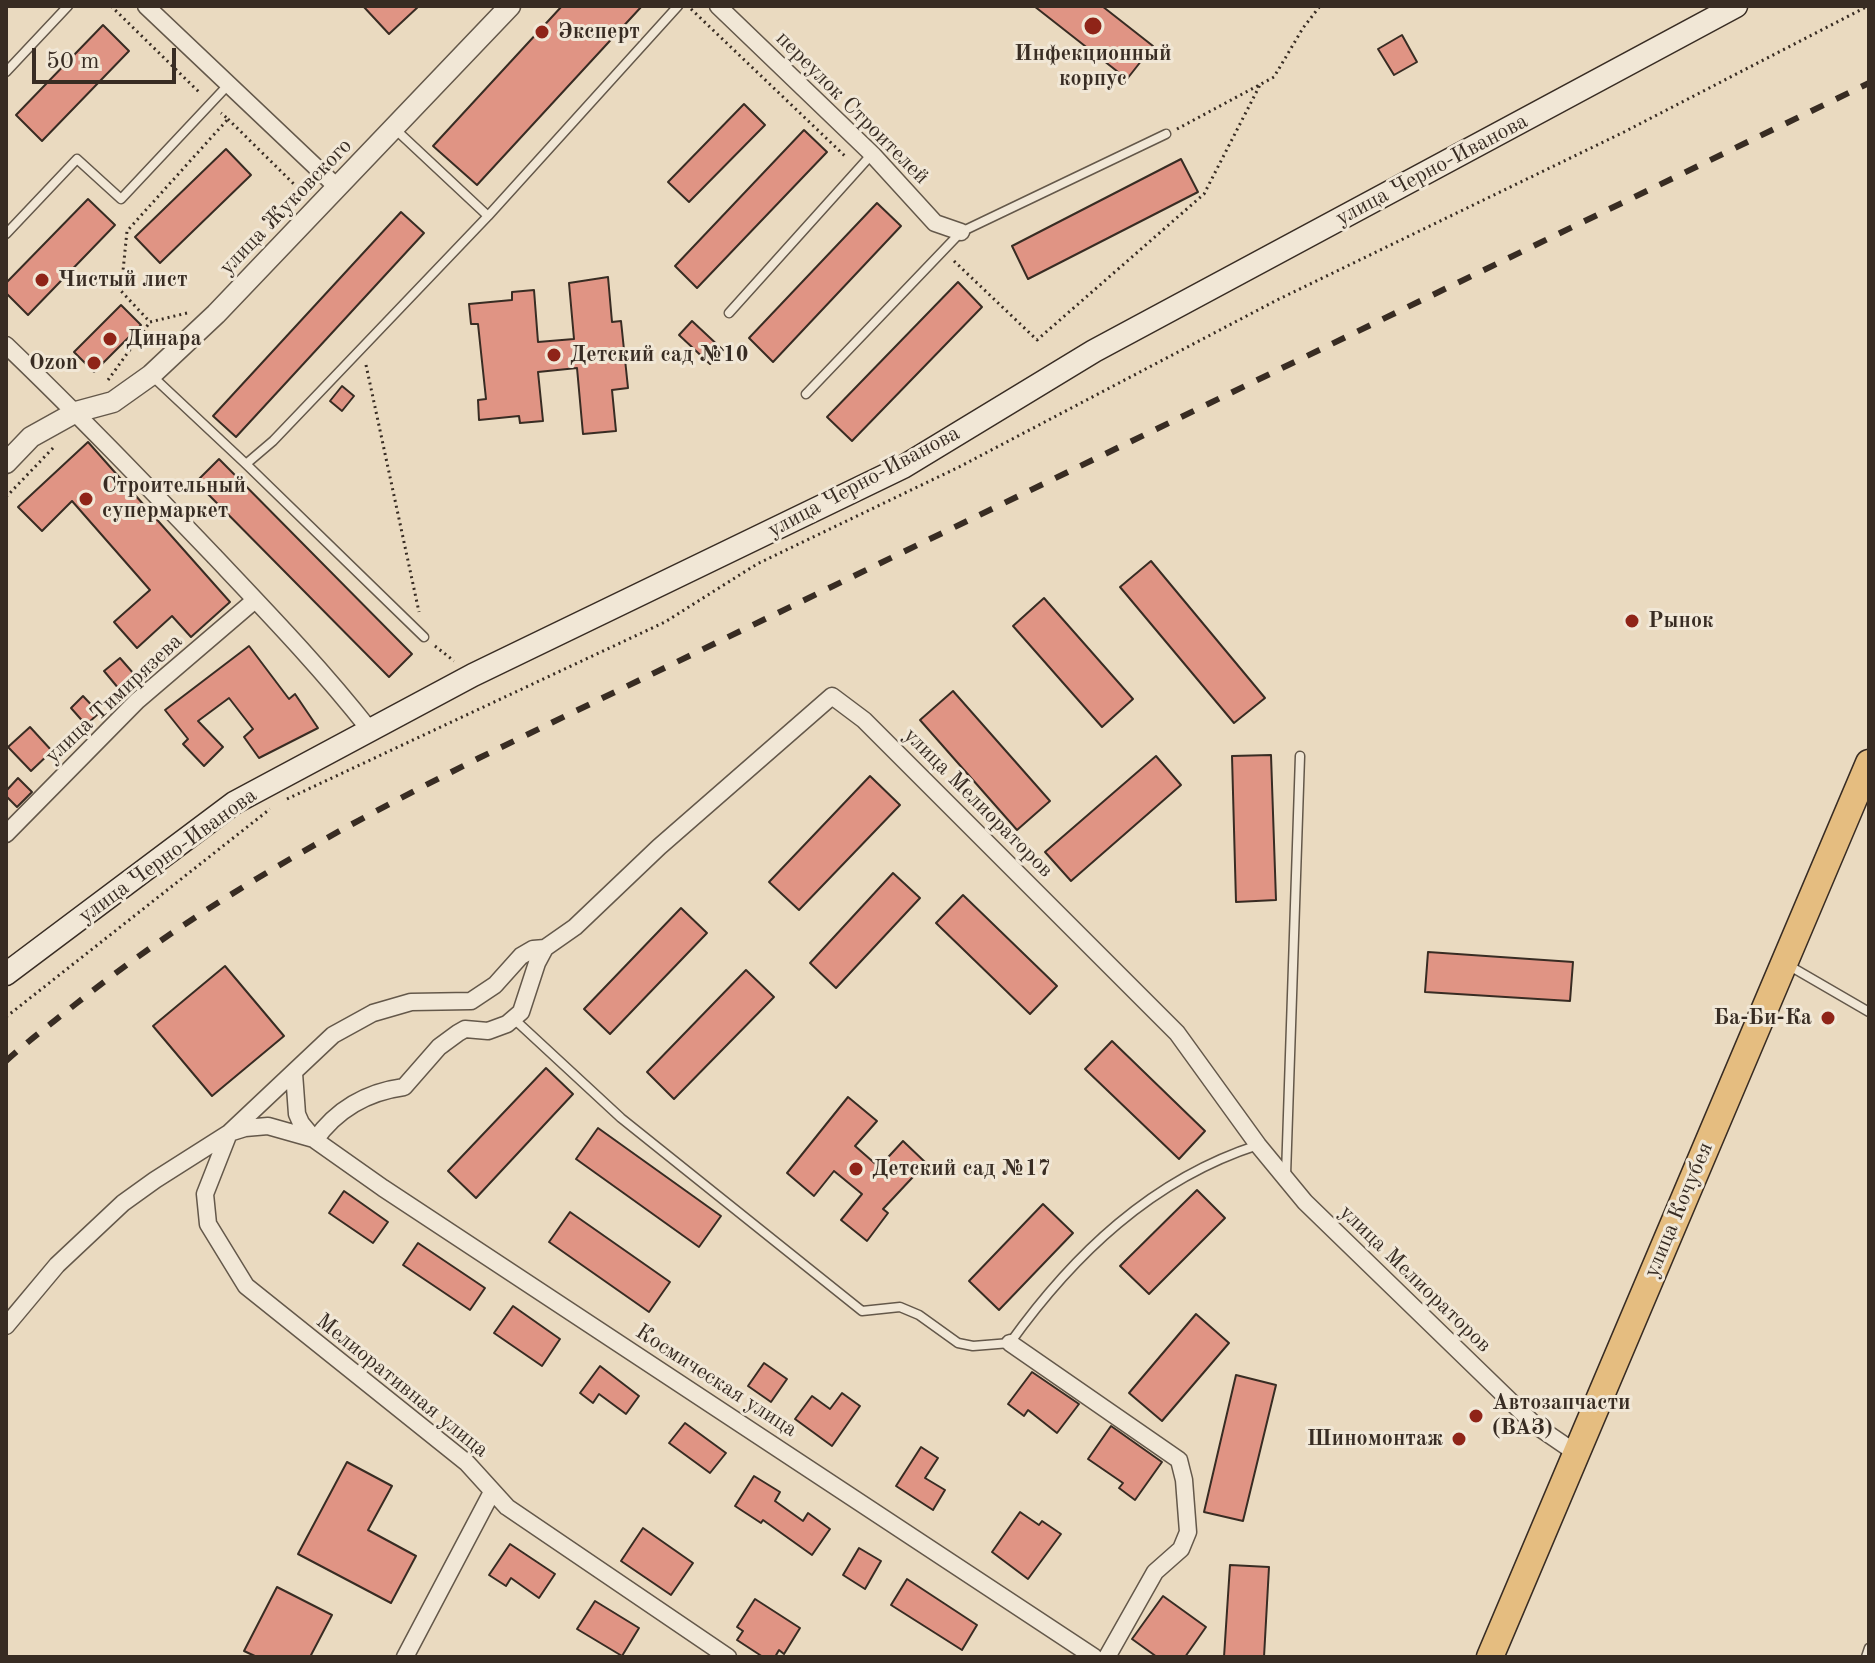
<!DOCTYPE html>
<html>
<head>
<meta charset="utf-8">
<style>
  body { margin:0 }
  #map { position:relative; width:1875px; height:1663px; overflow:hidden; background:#eadac0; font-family:"Old Standard TT",serif }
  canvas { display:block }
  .frame { position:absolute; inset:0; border:8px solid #382c23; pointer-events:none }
  .scale { position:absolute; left:32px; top:48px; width:144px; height:36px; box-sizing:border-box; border:4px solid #382c23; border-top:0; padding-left:10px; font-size:24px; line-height:28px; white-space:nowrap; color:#382c23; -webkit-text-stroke:6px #f1e7d6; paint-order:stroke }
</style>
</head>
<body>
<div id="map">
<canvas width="1875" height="1663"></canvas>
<div class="frame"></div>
<div class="scale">50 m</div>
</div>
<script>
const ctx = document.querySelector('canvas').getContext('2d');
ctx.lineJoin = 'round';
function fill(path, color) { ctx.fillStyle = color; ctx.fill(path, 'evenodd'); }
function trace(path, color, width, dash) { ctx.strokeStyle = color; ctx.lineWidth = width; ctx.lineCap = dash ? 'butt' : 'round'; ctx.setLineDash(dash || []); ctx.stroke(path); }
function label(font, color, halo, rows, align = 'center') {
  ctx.font = font + ' "Old Standard TT",serif'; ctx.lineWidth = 6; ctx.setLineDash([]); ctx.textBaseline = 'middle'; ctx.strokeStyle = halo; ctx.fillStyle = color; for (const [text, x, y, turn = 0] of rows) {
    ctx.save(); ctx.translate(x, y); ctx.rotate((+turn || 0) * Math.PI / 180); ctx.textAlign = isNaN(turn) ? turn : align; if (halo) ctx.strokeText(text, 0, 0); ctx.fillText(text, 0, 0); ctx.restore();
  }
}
const building = new Path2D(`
  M363 6H419L389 34Z
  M562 6H642L477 185 433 146Z
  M1034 6H1102L1153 46 1127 79Z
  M103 25 129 51 42 141 16 115Z
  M1402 35 1417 62 1394 75 1378 49Z
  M744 104 765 125 689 202 668 182Z
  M804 130 827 152 697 288 675 266Z
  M226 149 251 175 160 263 135 237Z
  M1181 159 1198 192 1028 279 1012 246Z
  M88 199 115 225 28 315 6 293V283Z
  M877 203 901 226 773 362 749 338Z
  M401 212 424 233 236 437 213 416Z
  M608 277 612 322 621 321 628 388 612 390 616 431 583 434 577 368 538 372 543 421 520 423 519 416 479 420 478 400 486 399 478 324H471L469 304 512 300V292L534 290 538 342 574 339 569 283Z
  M958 282 982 307 852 441 827 417Z
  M121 305 141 325 94 372 74 352Z
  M692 321 723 350 710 364 679 335Z
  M342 386 354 396 342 411 330 401Z
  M88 442 230 602 191 637 172 616 137 648 114 622 150 590 72 501 42 531 18 507Z
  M219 459 412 654 389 677 196 482Z
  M1151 561 1265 698 1234 723 1120 587Z
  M1044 598 1133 699 1102 727 1013 626Z
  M249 646 289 699 295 694 318 728 259 758 244 737 253 729 229 698 198 721 223 747 204 766 183 744 188 739 165 710Z
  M120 658 140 681 124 695 104 671Z
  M953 691 1050 801 1017 830 920 720Z
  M83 696 99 713 86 725 71 708Z
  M30 727 52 751 31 771 8 747Z
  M1271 755 1276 900 1236 902 1232 756Z
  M1156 756 1181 785 1071 881 1045 852Z
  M870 776 900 805 799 910 769 882Z
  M18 778 32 792 17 807 6 796V791Z
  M893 873 920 898 836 988 810 963Z
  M963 895 1057 986 1030 1014 936 923Z
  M681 908 707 933 610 1034 584 1009Z
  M1428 952 1573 962 1570 1001 1425 992Z
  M225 966 284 1036 212 1096 153 1026Z
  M746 970 774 997 674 1099 647 1072Z
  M1112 1041 1205 1131 1179 1159 1085 1069Z
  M546 1068 573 1094 476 1198 448 1171Z
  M848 1097 877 1121 855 1146 879 1167 903 1141 926 1163 883 1209 888 1213 867 1241 841 1220 862 1194 834 1171 814 1196 787 1173Z
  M598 1128 721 1216 699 1247 576 1159Z
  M1197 1190 1225 1218 1149 1294 1120 1266Z
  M344 1191 388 1222 373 1243 329 1213Z
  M1043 1204 1073 1233 999 1310 969 1281Z
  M570 1212 670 1282 649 1312 549 1242Z
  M418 1243 485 1288 470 1310 403 1265Z
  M513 1306 560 1339 542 1366 494 1333Z
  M1196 1314 1229 1343 1162 1421 1129 1393Z
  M764 1363 787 1379 771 1402 748 1386Z
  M600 1366 639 1396 626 1414 599 1394 593 1403 580 1393Z
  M1032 1372 1079 1404 1057 1433 1028 1410 1024 1416 1008 1404Z
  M1236 1375 1276 1385 1243 1521 1204 1512Z
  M842 1393 860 1406 832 1446 795 1419 812 1396 830 1409Z
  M685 1423 726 1453 710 1473 669 1443Z
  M1111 1426 1162 1462 1135 1500 1119 1488 1123 1483 1088 1459Z
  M921 1447 938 1458 925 1478 945 1490 933 1510 896 1486Z
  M347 1462 392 1486 368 1530 416 1556 391 1603 298 1554Z
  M754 1476 780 1492 775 1501 803 1521 808 1513 830 1529 812 1555 763 1520 761 1523 735 1506Z
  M1020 1512 1039 1525 1042 1521 1061 1534 1028 1579 992 1552Z
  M643 1528 693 1563 671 1595 621 1561Z
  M510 1544 555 1574 539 1598 511 1578 506 1586 489 1575Z
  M859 1548 881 1561 865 1589 843 1575Z
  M1230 1565 1269 1567 1264 1657H1224Z
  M907 1579 977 1625 962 1650 891 1605Z
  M277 1587 332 1615 310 1657H257L244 1651Z
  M1163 1596 1206 1627 1185 1657H1157L1132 1639Z
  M755 1599 800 1628 784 1654 779 1650 775 1657H763L737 1640 743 1631 737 1627Z
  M595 1601 639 1628 622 1656 577 1629Z`);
const path = new Path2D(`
  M111 6 201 94
  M691 9 847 158
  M228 119 305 195
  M1177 129 1274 77 1303 28 1320 6
  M954 261 1037 340 1204 194 1260 85
  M187 313 150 322 121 291 127 231 228 119 221 113
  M366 365 419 612
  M108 380 150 322
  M6 497 53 448
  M435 646 454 661
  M287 799 665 622 757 564 959 467 1277 300 1624 132 1868 6
  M6 1017 270 809`);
const service = new Path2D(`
  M6 72 68 6
  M395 129 488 216 678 6
  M6 234 77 159 121 199 229 84
  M729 313 872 154
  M151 375 246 464 424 637
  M806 394 961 232 1166 134
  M246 464 273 441 488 216
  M1788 965 1869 1012
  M514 1019 621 1118 862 1311 900 1307 919 1315 958 1343 973 1346 1010 1343C1073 1255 1152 1179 1258 1145
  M1286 1175 1300 756
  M1866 1657 1869 1648`);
const minor = new Path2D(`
  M146 6 338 188
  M718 6 872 154 935 223 961 232
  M6 345C78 414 146 485 215 557 268 613 321 668 369 729
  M6 834 137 701 255 600
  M545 948 533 949 521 956 495 985 471 1001 411 1002 373 1013 333 1035 229 1133 205 1194 208 1224 246 1286 467 1463 507 1507 728 1657
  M294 1073 297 1114 301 1123 315 1140 383 1188 1094 1657
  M315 1140C337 1109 367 1092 404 1087L439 1047 458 1033 465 1029 488 1031 507 1024 521 1012 537 963 545 948 575 927 659 847 832 696 864 720 1177 1033 1258 1145 1305 1202 1535 1425 1576 1453
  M6 1326 57 1265 123 1203 155 1180 229 1133 245 1128 268 1126 314 1139
  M1010 1343 1179 1460 1184 1480 1188 1532 1181 1549 1155 1572 1107 1657
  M405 1657 492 1492`);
const tertiary = new Path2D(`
  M6 463 31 437 76 412 113 402 151 375 216 314 510 6`);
const secondary = new Path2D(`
  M6 974 234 803 473 675 903 467 1094 351 1736 6`);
const primary = new Path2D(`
  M1490 1657 1869 763`);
const rail = new Path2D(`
  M6 1061C28 1041 53 1022 77 1003 202 903 336 830 479 758L1869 83`);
const markers = [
  [1093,26,10,"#8f2418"],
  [542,32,8,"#8f2418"],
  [42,280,8,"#8f2418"],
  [110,339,8,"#8f2418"],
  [554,355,8,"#8f2418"],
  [94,363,8,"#8f2418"],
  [86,499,8,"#8f2418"],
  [1632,621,8,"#8f2418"],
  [1828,1018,8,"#8f2418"],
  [856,1169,8,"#8f2418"],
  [1476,1416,8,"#8f2418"],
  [1459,1439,8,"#8f2418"]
];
const poiNames = [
  ["Эксперт",558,32],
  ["Инфекционный",1093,54,"center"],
  ["корпус",1093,79,"center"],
  ["Чистый лист",58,280],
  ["Динара",126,339],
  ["Детский сад №10",570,355],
  ["Ozon",78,363,"right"],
  ["Строительный",102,486],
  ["супермаркет",102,511],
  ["Рынок",1648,621],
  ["Ба-Би-Ка",1812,1018,"right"],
  ["Детский сад №17",872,1169],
  ["Автозапчасти",1492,1403],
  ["(ВАЗ)",1492,1428],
  ["Шиномонтаж",1443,1439,"right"]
];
const streetNames = [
  ["переулок Строителей",852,108,45],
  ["улица Черно-Иванова",1432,170,-28],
  ["улица Жуковского",286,207,-46],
  ["улица Черно-Иванова",864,482,-28],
  ["улица Тимирязева",114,699,-43],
  ["улица Мелиораторов",978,803,45],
  ["улица Черно-Иванова",168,856,-36],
  ["улица Кочубея",1679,1210,-67],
  ["улица Мелиораторов",1415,1279,44],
  ["Космическая улица",716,1381,33],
  ["Мелиоративная улица",402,1386,39]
];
fill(building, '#e09484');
trace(building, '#382c23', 2);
trace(service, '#64584a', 11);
trace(minor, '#64584a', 19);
trace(tertiary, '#64584a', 23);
trace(secondary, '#382c23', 25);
trace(primary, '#382c23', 29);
trace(path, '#382c23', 3, [2, 4]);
trace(service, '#f1e7d6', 8);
trace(minor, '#f1e7d6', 16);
trace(tertiary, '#f1e7d6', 20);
trace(secondary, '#f1e7d6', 22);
trace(primary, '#e5bd80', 26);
trace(rail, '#382c23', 6, [14, 14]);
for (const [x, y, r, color] of markers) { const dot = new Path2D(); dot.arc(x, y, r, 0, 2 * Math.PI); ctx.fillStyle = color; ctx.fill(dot); trace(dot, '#f1e7d6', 3); }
label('bold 22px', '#382c23', '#f1e7d6', poiNames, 'left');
label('22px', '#382c23', '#f1e7d6', streetNames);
</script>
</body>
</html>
